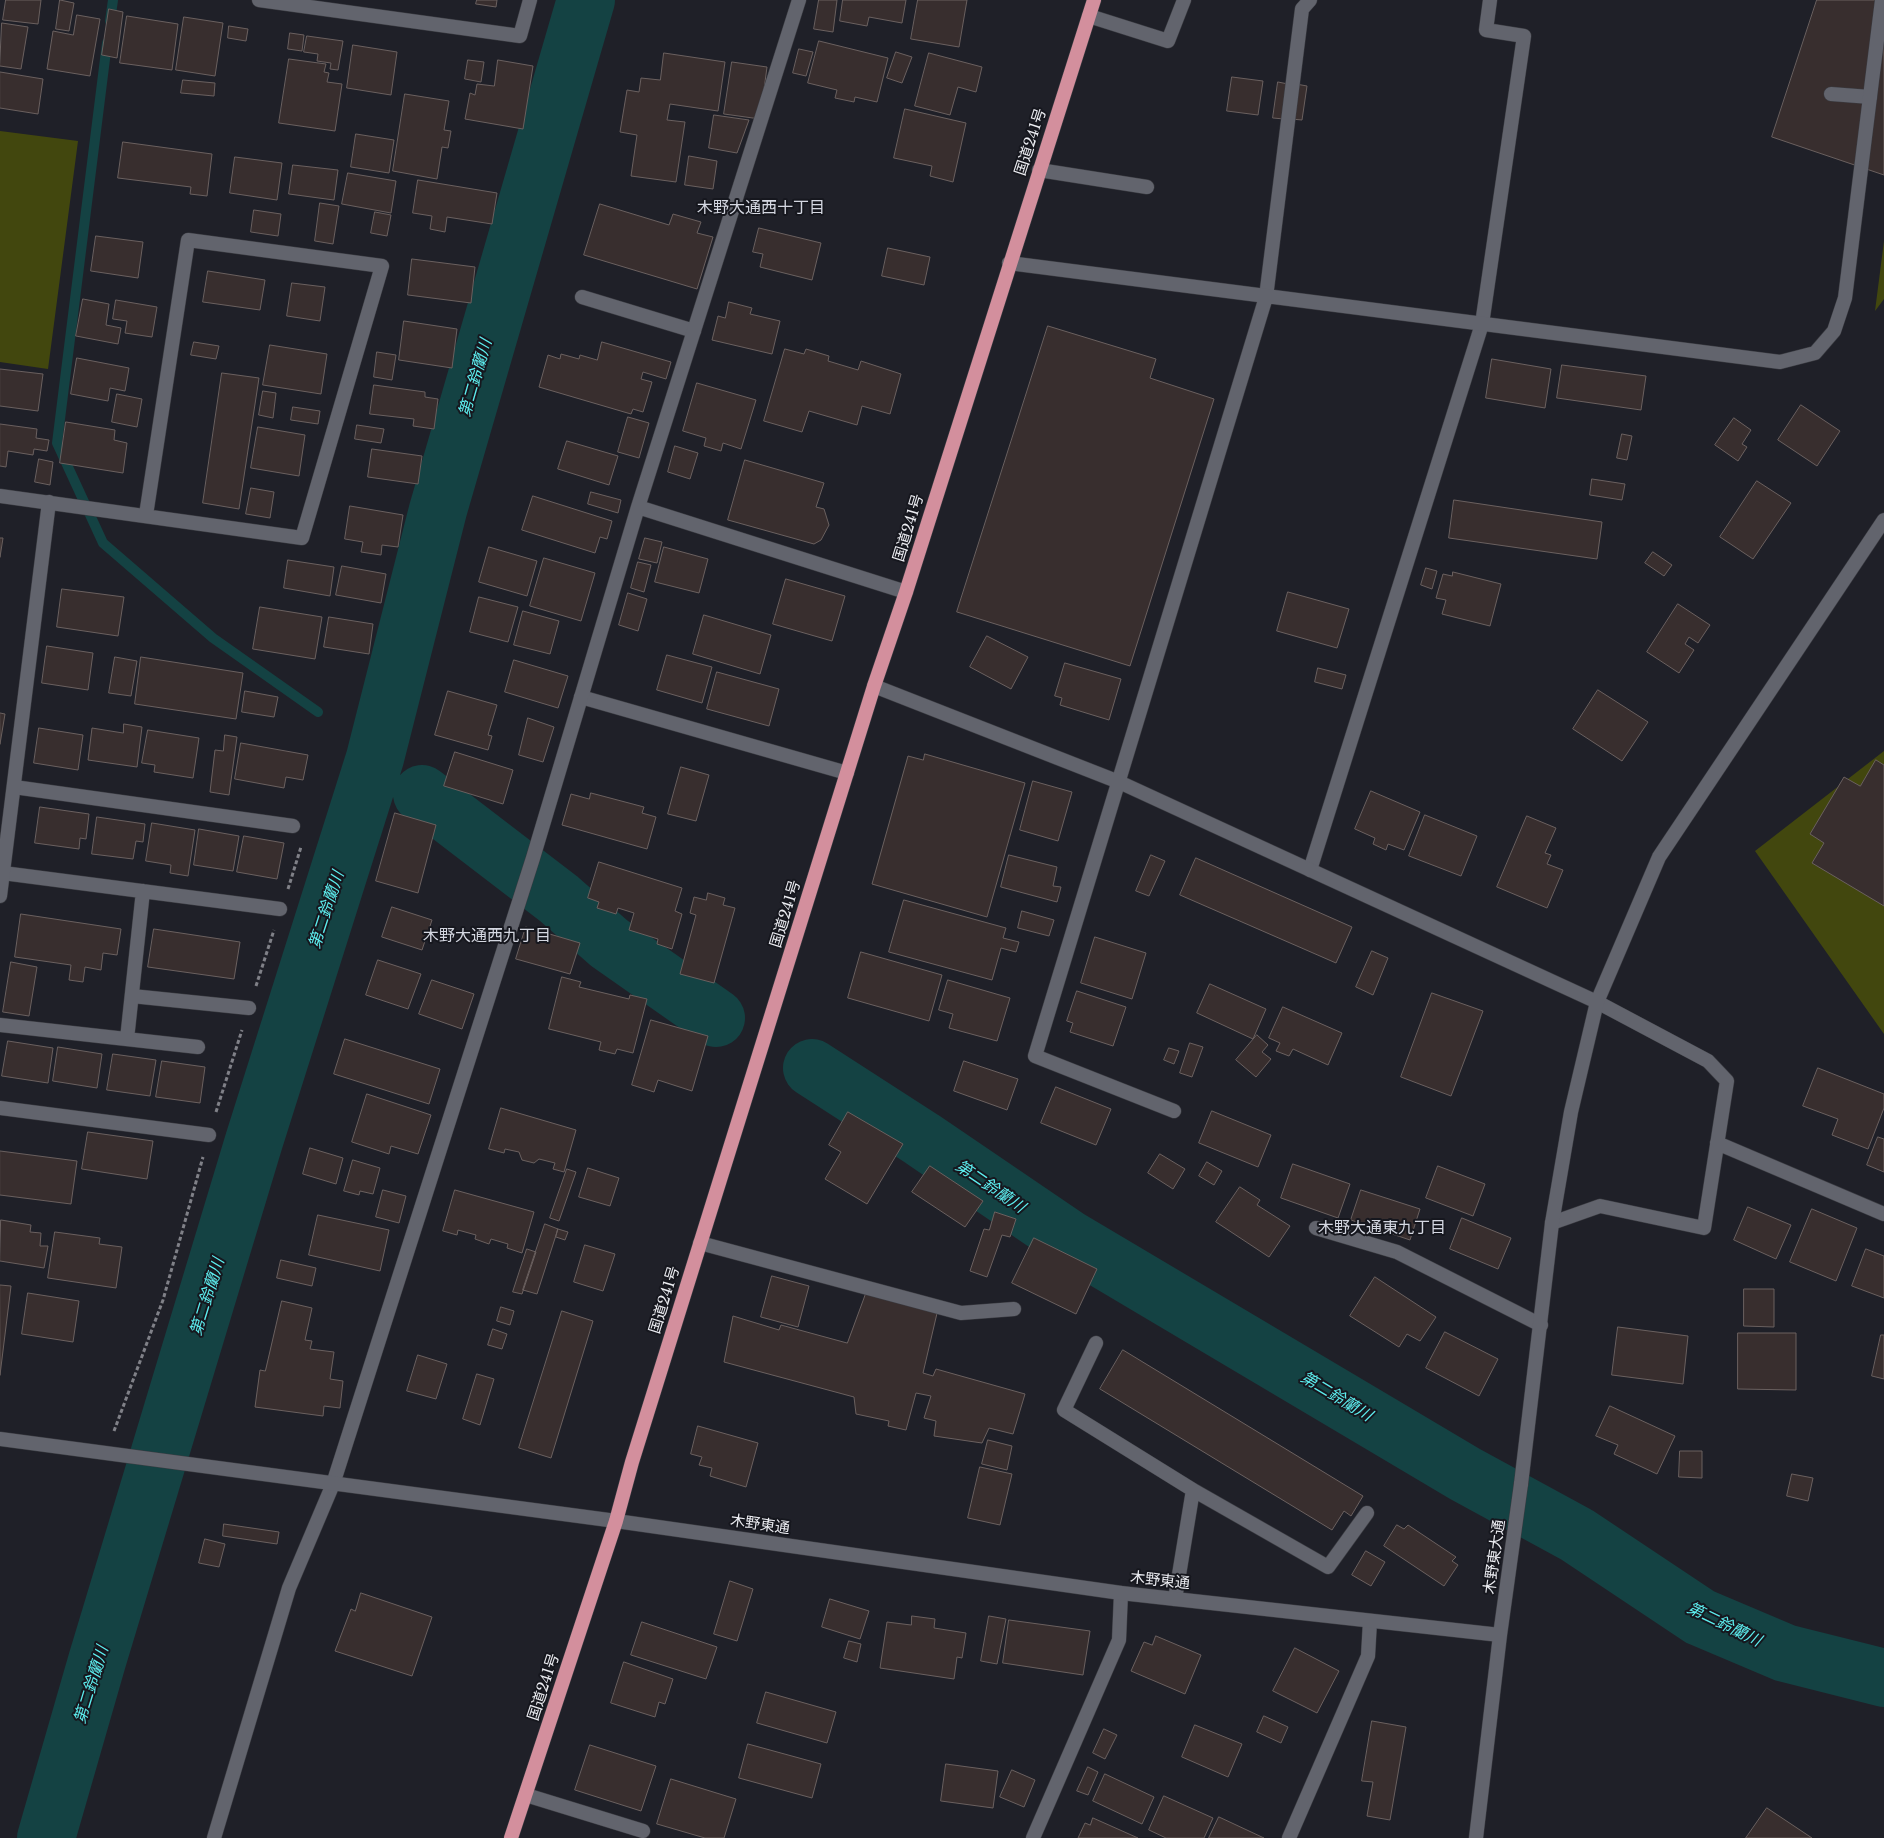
<!DOCTYPE html>
<html>
<head>
<meta charset="utf-8">
<style>
  body { margin:0 }
  canvas { display:block; background:#1f2028 }
</style>
</head>
<body>
<canvas width="1884" height="1838"></canvas>
<script>
const ctx = document.querySelector('canvas').getContext('2d');
ctx.lineJoin = 'round';
function fill(path, color) { ctx.fillStyle = color; ctx.fill(path, 'evenodd'); }
function trace(path, color, width, dash) { ctx.strokeStyle = color; ctx.lineWidth = width; ctx.lineCap = dash ? 'butt' : 'round'; ctx.setLineDash(dash || []); ctx.stroke(path); }
function label(font, color, halo, rows, align = 'center') {
  ctx.font = font + ' "Libre Baskerville","Noto Sans JP",serif'; ctx.lineWidth = 4; ctx.setLineDash([]); ctx.textBaseline = 'middle'; ctx.strokeStyle = halo; ctx.fillStyle = color; for (const [text, x, y, turn = 0] of rows) {
    ctx.save(); ctx.translate(x, y); ctx.rotate((+turn || 0) * Math.PI / 180); ctx.textAlign = isNaN(turn) ? turn : align; if (halo) ctx.strokeText(text, 0, 0); ctx.fillText(text, 0, 0); ctx.restore();
  }
}
const green = new Path2D(`
  M0 131 78 141 48 369 0 362Z
  M1884 241V299L1875 311Z
  M1884 751V1034L1755 851Z`);
const stream = new Path2D(`
  M110 21 113 0
  M107 43 57 443 103 543 213 638 318 712
  M368 732 382 733`);
const river = new Path2D(`
  M422 794 559 899 609 943 716 1018
  M812 1068 922 1139 1069 1239 1465 1474 1577 1535 1700 1617 1785 1653 1884 1678
  M46 1838 97 1661 254 1141 375 758 438 510 586 0`);
const building = new Path2D(`
  M6 0H41L38 24 3 20Z
  M60 0 74 3 69 31 56 29Z
  M477 0H497L496 7 476 4Z
  M819 0H837L833 32 814 29Z
  M843 0H906L902 23 869 17 867 26 840 21Z
  M918 0H967L959 47 911 39Z
  M1817 0H1884V175L1772 137Z
  M109 9 123 12 117 58 102 55Z
  M77 15 100 19 90 76 47 69 53 31 73 35Z
  M127 16 178 24 172 70 120 63Z
  M184 17 223 23 215 76 176 70Z
  M2 23 28 27 21 69 0 66Z
  M229 26 248 29 246 41 228 38Z
  M290 33 304 35 302 51 288 49Z
  M307 36 343 41 338 70 330 69 331 63 317 61 318 54 304 52Z
  M819 41 888 58 877 102 855 97 854 102 835 98 837 90 808 83Z
  M353 45 397 52 391 95 347 88Z
  M799 49 813 52 806 76 793 73Z
  M896 52 912 57 902 83 887 78Z
  M664 53 725 62 718 111 670 104 667 120 685 122 676 182 631 176 637 135 620 132 627 90 639 92 641 78 660 80Z
  M929 53 982 67 976 92 958 87 950 115 915 106Z
  M289 59 326 64 324 72 329 73 327 82 342 84 335 131 279 123Z
  M468 60 484 62 481 82 465 79Z
  M498 60 533 66 523 129 465 119 470 93 475 95 477 84 494 86Z
  M732 62 767 67 760 119 724 114Z
  M0 72 43 79 38 114 0 108Z
  M1232 77 1263 81 1258 115 1227 111Z
  M183 80 215 83 214 96 181 93Z
  M1278 82 1288 84 1284 119 1273 118Z
  M1296 84 1307 86 1302 120 1291 119Z
  M405 94 449 101 444 130 451 131 448 148 442 147 437 179 393 171Z
  M905 109 966 123 953 182 930 176 932 166 894 158Z
  M714 115 749 120 737 153 709 148Z
  M356 134 394 140 389 173 351 167Z
  M123 142 212 154 207 196 190 194 191 187 118 178Z
  M689 156 717 161 713 189 685 185Z
  M235 157 282 163 277 200 230 193Z
  M293 165 338 170 334 200 289 194Z
  M348 173 396 181 391 213 342 204Z
  M418 180 497 193 492 224 447 217 445 232 430 229 432 216 413 213Z
  M320 203 339 206 333 244 315 241Z
  M600 204 669 225 673 214 701 222 697 233 713 237 697 289 584 255Z
  M254 210 281 214 278 236 251 232Z
  M375 212 391 215 387 236 371 233Z
  M759 228 821 243 812 280 760 267 763 254 753 252Z
  M96 236 143 242 138 278 91 271Z
  M888 248 930 257 924 285 882 276Z
  M412 259 475 267 471 303 408 295Z
  M208 271 265 280 260 310 203 302Z
  M292 283 325 287 320 321 287 316Z
  M83 299 109 304 106 325 121 328 118 344 76 336Z
  M116 300 157 307 152 337 125 333 127 321 113 319Z
  M729 302 752 308 750 314 780 321 772 354 712 340 718 316 725 318Z
  M404 321 457 329 452 368 399 360Z
  M1048 326 1156 359 1150 378 1214 399 1130 666 957 612Z
  M194 342 219 346 216 359 191 355Z
  M602 342 671 362 666 379 643 372 641 379 652 382 643 412 633 409 631 414 539 387 548 355 560 359 561 354 579 359 580 355 597 360Z
  M270 345 327 354 321 394 263 385Z
  M785 349 804 354 806 349 829 356 828 361 858 370 861 361 901 374 890 414 862 406 857 425 809 411 802 432 764 421Z
  M377 352 396 355 392 380 374 377Z
  M77 358 129 368 125 391 110 388 108 401 71 394Z
  M1492 359 1551 369 1545 408 1486 398Z
  M1562 365 1646 376 1641 410 1557 398Z
  M0 369 43 374 38 411 0 406Z
  M222 373 259 378 239 509 203 503Z
  M697 383 756 400 741 449 723 443 721 451 704 446 706 438 683 431Z
  M374 385 425 392V397L438 399 434 429 413 426 414 419 370 414Z
  M263 391 276 393 273 418 259 415Z
  M117 394 142 399 137 427 112 422Z
  M1801 405 1840 431 1817 466 1778 440Z
  M293 407 320 411 318 424 291 420Z
  M628 417 649 423 639 458 618 452Z
  M1734 418 1751 430 1742 444 1747 447 1738 461 1715 445Z
  M66 422 115 430 114 440 127 443 123 473 60 463Z
  M0 424 37 429 36 438 49 440 47 451 34 449 33 455 8 451 6 467 0 466Z
  M357 425 384 429 381 443 355 439Z
  M258 427 305 435 299 476 251 468Z
  M1622 434 1632 436 1627 460 1617 458Z
  M567 441 618 456 609 485 558 469Z
  M675 446 698 453 690 479 668 472Z
  M372 449 422 456 418 484 368 477Z
  M39 459 53 462 50 485 35 482Z
  M745 460 824 483 816 507 824 509 829 525 821 540 814 544 728 520Z
  M1592 479 1625 484 1622 500 1590 495Z
  M1757 481 1791 503 1753 559 1720 537Z
  M251 488 274 492 270 518 246 514Z
  M591 492 621 500 618 513 588 504Z
  M533 496 612 521 607 539 600 537 595 553 522 530Z
  M1454 500 1602 522 1597 559 1449 538Z
  M350 506 403 515 398 547 382 545 381 555 361 552 363 542 345 539Z
  M0 538H3L0 557Z
  M645 538 662 542 657 563 639 559Z
  M489 547 537 561 527 596 479 582Z
  M664 547 708 559 699 593 655 582Z
  M1653 552 1672 565 1664 576 1645 563Z
  M544 558 595 573 581 621 530 606Z
  M288 560 334 567 330 596 284 588Z
  M638 562 651 565 644 592 631 588Z
  M342 566 386 574 381 603 336 595Z
  M1426 568 1437 571 1432 589 1421 585Z
  M1453 572 1501 584 1490 626 1442 614 1446 600 1436 598 1443 574 1452 576Z
  M786 579 845 596 832 641 773 624Z
  M62 589 124 597 118 636 57 627Z
  M1288 592 1349 609 1337 648 1277 631Z
  M628 593 647 599 638 631 619 625Z
  M479 597 518 607 508 642 470 632Z
  M1678 604 1710 625 1698 643 1689 637 1685 644 1694 650 1679 673 1647 652Z
  M260 607 322 617 315 659 253 649Z
  M523 611 559 621 550 654 514 645Z
  M704 615 771 635 760 674 693 654Z
  M329 617 373 624 369 654 324 647Z
  M987 636 1028 657 1011 689 970 667Z
  M47 646 93 653 88 690 42 683Z
  M667 655 712 667 702 703 657 690Z
  M115 657 137 661 131 696 109 693Z
  M141 657 243 673 236 719 135 704Z
  M514 660 568 676 558 708 505 692Z
  M1065 663 1121 679 1109 720 1060 705 1062 698 1055 696Z
  M1318 668 1346 675 1342 689 1315 682Z
  M717 672 779 689 769 726 707 709Z
  M1598 690 1648 722 1622 761 1573 729Z
  M245 691 278 697 274 717 242 712Z
  M448 691 497 705 488 735 492 736 488 750 435 735Z
  M0 713 5 714 0 744Z
  M528 718 554 727 543 762 519 755Z
  M124 724 142 727 137 767 88 760 92 728 123 733Z
  M39 728 83 735 78 770 34 763Z
  M148 730 199 738 193 778 154 772 155 765 142 763Z
  M225 735 237 737 229 795 210 792 215 750 223 751Z
  M241 743 308 755 303 780 286 777 284 788 235 779Z
  M455 752 513 770 503 804 444 786Z
  M925 754 1025 783 987 917 872 884 908 756 923 760Z
  M1876 760 1884 765V906L1812 863 1824 843 1810 834 1844 777 1860 786Z
  M681 767 709 775 696 821 668 814Z
  M1033 781 1072 792 1058 841 1020 830Z
  M1371 791 1420 812 1404 850 1388 844 1386 850 1373 844 1375 838 1355 829Z
  M591 793 644 807 642 813 656 817 647 849 562 825 571 794 589 799Z
  M40 807 89 814 86 839 80 838 79 849 35 843Z
  M395 813 436 825 418 893 376 881Z
  M1425 815 1477 836 1461 876 1409 856Z
  M1527 816 1556 828 1545 853 1551 855 1547 864 1563 870 1547 908 1497 887Z
  M97 817 145 824 143 842 136 841 133 859 92 854Z
  M152 823 195 830 188 876 170 873 171 865 146 861Z
  M199 829 239 836 233 871 194 865Z
  M244 836 284 843 277 879 237 872Z
  M1009 855 1057 867 1053 886 1061 887 1057 902 1001 887Z
  M1151 855 1165 861 1149 896 1136 891Z
  M1196 858 1352 927 1336 963 1180 895Z
  M599 862 682 888 675 911 682 914 672 949 657 944 658 939 629 930 634 913 618 908 616 914 597 908 599 902 588 898Z
  M708 893 725 898 723 905 735 908 714 983 680 974 696 915 690 913 694 897 706 900Z
  M904 900 1006 928 1003 938 1019 942 1016 952 1001 948 992 980 889 952Z
  M392 907 432 920 422 950 382 937Z
  M1022 911 1054 920 1049 936 1018 928Z
  M21 914 121 929 117 955 103 953 101 970 85 967 83 982 69 980 71 965 15 957Z
  M526 927 580 943 570 974 516 959Z
  M154 929 240 942 234 979 148 967Z
  M1095 937 1146 953 1132 999 1081 983Z
  M1372 951 1388 958 1373 995 1356 987Z
  M861 952 942 975 929 1021 848 998Z
  M378 960 421 974 408 1009 366 995Z
  M11 962 37 967 29 1016 3 1012Z
  M562 977 581 982 579 987 629 999 630 995 647 999 633 1053 617 1049 615 1054 599 1050 601 1042 549 1029Z
  M432 980 474 994 462 1029 419 1014Z
  M948 980 1010 998 997 1041 949 1028 953 1014 939 1010Z
  M1210 984 1266 1009 1253 1039 1197 1013Z
  M1077 991 1126 1007 1113 1046 1070 1032 1073 1023 1067 1021Z
  M1432 993 1483 1011 1451 1096 1401 1077Z
  M1283 1007 1342 1033 1328 1065 1293 1049 1289 1056 1276 1051 1280 1043 1269 1038Z
  M651 1020 708 1036 692 1091 658 1080 654 1092 632 1085Z
  M1257 1035 1268 1045 1262 1052 1271 1059 1256 1077 1236 1060Z
  M345 1039 440 1069 429 1104 334 1074Z
  M8 1041 53 1048 48 1083 2 1076Z
  M1190 1043 1203 1047 1192 1077 1180 1073Z
  M58 1047 102 1054 97 1088 53 1081Z
  M1169 1048 1179 1051 1174 1064 1164 1060Z
  M113 1054 156 1060 150 1096 107 1090Z
  M162 1061 205 1067 200 1103 156 1097Z
  M964 1061 1018 1079 1007 1110 954 1091Z
  M1818 1068 1884 1094V1108L1868 1149 1832 1135 1838 1119 1803 1106Z
  M1056 1087 1111 1109 1096 1145 1041 1123Z
  M367 1094 431 1115 418 1154 391 1146 389 1154 352 1142Z
  M501 1108 576 1130 564 1172 553 1169 555 1163 539 1159 534 1163 522 1160 519 1152 505 1149 504 1153 489 1149Z
  M1212 1111 1271 1135 1258 1167 1199 1143Z
  M848 1112 903 1144 867 1204 825 1179 841 1152 829 1145Z
  M88 1132 153 1141 147 1179 82 1169Z
  M1878 1137 1884 1139V1172L1867 1165Z
  M310 1148 343 1158 336 1184 303 1174Z
  M0 1151 77 1161 71 1204 0 1195Z
  M1160 1154 1185 1169 1173 1189 1148 1173Z
  M353 1160 380 1168 373 1194 360 1191 359 1195 344 1191Z
  M1207 1162 1222 1171 1214 1185 1199 1176Z
  M1293 1164 1350 1184 1338 1218 1281 1198Z
  M930 1166 983 1201 965 1227 912 1192Z
  M1438 1166 1485 1184 1473 1216 1426 1198Z
  M588 1168 619 1178 610 1206 579 1197Z
  M567 1169 576 1172 559 1221 550 1218Z
  M1240 1187 1260 1200 1257 1205 1290 1226 1269 1257 1216 1222Z
  M383 1190 406 1196 399 1223 376 1217Z
  M455 1190 534 1212 522 1253 507 1248 508 1244 491 1239 489 1244 475 1239 476 1235 458 1230 457 1235 443 1231Z
  M1361 1190 1420 1209 1410 1240 1351 1220Z
  M1748 1207 1791 1225 1776 1259 1734 1240Z
  M1812 1209 1857 1228 1836 1281 1790 1262Z
  M995 1212 1016 1219 1010 1237 1002 1235 987 1277 970 1271 984 1229 989 1230Z
  M318 1215 389 1230 380 1271 309 1255Z
  M1462 1218 1511 1238 1498 1269 1450 1249Z
  M1 1220 31 1225 30 1232 41 1233 40 1246H48L44 1268 0 1261Z
  M545 1224 558 1229 537 1294 523 1290Z
  M558 1229 568 1232 565 1240 556 1237Z
  M55 1232 100 1238 99 1244 122 1247 116 1288 48 1278Z
  M1034 1238 1097 1269 1076 1314 1012 1283Z
  M585 1245 615 1254 603 1291 574 1282Z
  M527 1249 536 1252 522 1294 513 1292Z
  M1866 1249 1884 1256V1298L1852 1286Z
  M281 1260 316 1268 312 1286 277 1278Z
  M772 1276 809 1286 798 1327 761 1317Z
  M1375 1277 1436 1317 1420 1341 1407 1334 1399 1347 1350 1316Z
  M0 1285 11 1286 0 1375Z
  M1744 1289H1774V1327L1744 1326Z
  M867 1291 938 1309 923 1373 933 1376 936 1369 1025 1394 1013 1434 989 1428 982 1443 934 1436 936 1421 924 1418 931 1396 916 1393 906 1430 888 1426 889 1421 856 1414 854 1397 724 1362 733 1316 779 1330 781 1325 847 1343Z
  M28 1293 79 1301 73 1342 22 1334Z
  M282 1301 312 1308 305 1340 312 1341 310 1349 334 1352 330 1379 343 1381 340 1408 324 1406 323 1416 255 1407 260 1370 265 1371Z
  M501 1307 514 1311 510 1325 497 1321Z
  M562 1311 593 1321 551 1458 519 1448Z
  M1618 1327 1688 1336 1683 1384 1612 1375Z
  M493 1329 507 1334 502 1349 488 1345Z
  M1445 1332 1498 1359 1479 1396 1426 1368Z
  M1738 1333H1796V1390L1738 1389Z
  M1881 1335H1884V1379L1872 1376Z
  M1123 1350 1363 1496 1351 1516 1344 1511 1332 1530 1100 1389Z
  M418 1355 447 1364 436 1399 407 1391Z
  M477 1374 494 1379 480 1425 463 1419Z
  M1610 1406 1675 1436 1657 1474 1614 1454 1618 1445 1596 1436Z
  M698 1426 758 1443 746 1487 710 1476 712 1468 699 1465 702 1457 691 1454Z
  M988 1440 1012 1446 1007 1470 982 1464Z
  M1680 1451H1702V1478L1679 1477Z
  M980 1467 1012 1474 1000 1525 968 1518Z
  M1792 1474 1813 1478 1808 1501 1787 1496Z
  M224 1524 279 1532 277 1544 223 1536Z
  M1397 1525 1404 1529 1408 1525 1456 1557 1452 1561 1458 1565 1444 1586 1384 1546Z
  M205 1539 225 1544 219 1567 199 1563Z
  M1366 1551 1385 1562 1371 1586 1352 1575Z
  M730 1581 753 1589 737 1641 714 1634Z
  M361 1593 432 1617 412 1676 335 1651 351 1609 355 1611Z
  M830 1599 869 1611 860 1639 822 1627Z
  M912 1616 935 1619 934 1628 966 1633 962 1658 957 1657 954 1679 880 1668 887 1622 911 1625Z
  M989 1616 1006 1619 997 1664 981 1661Z
  M1009 1620 1090 1631 1083 1675 1003 1663Z
  M642 1622 717 1647 706 1679 631 1655Z
  M1156 1636 1201 1655 1185 1694 1131 1671 1144 1642 1152 1645Z
  M849 1641 861 1644 857 1662 844 1658Z
  M1295 1648 1339 1671 1317 1713 1273 1691Z
  M624 1662 673 1679 665 1704 659 1702 655 1717 611 1703Z
  M766 1692 836 1712 827 1743 757 1723Z
  M1264 1716 1288 1727 1281 1743 1257 1732Z
  M1372 1721 1406 1727 1390 1820 1367 1816 1373 1782 1362 1781Z
  M1195 1725 1242 1744 1228 1777 1182 1757Z
  M1104 1729 1117 1735 1105 1759 1093 1753Z
  M748 1744 821 1764 812 1798 739 1778Z
  M590 1745 656 1766 641 1811 575 1790Z
  M946 1764 998 1771 993 1808 941 1801Z
  M1088 1767 1098 1772 1088 1795 1077 1791Z
  M1012 1770 1035 1780 1024 1807 1000 1797Z
  M1105 1774 1154 1797 1142 1824 1093 1801Z
  M671 1779 736 1799 724 1838H705L657 1824Z
  M1164 1796 1213 1818 1204 1838H1166L1149 1830Z
  M1767 1808 1812 1838H1746Z
  M1219 1817 1264 1838H1209Z
  M1093 1818 1138 1838H1078L1085 1823 1090 1825Z`);
const path = new Path2D(`
  M288 889 301 847
  M256 986 274 930
  M216 1112 242 1030
  M114 1431 163 1300 203 1157`);
const service = new Path2D(`
  M1089 16 1168 41 1184 0
  M1831 94 1870 97
  M1039 170 1147 187
  M582 297 694 331
  M1266 297 1302 9 1310 0
  M581 697 847 773
  M14 787 293 826
  M1310 870 1482 324 1524 36 1486 30 1490 0
  M3 873 280 909
  M132 996 249 1008
  M0 1025 198 1047
  M127 1039 143 891
  M0 1108 209 1135
  M1717 1143 1884 1214
  M1552 1223 1600 1206 1704 1228 1727 1081 1708 1061 1597 1002
  M1316 1228 1397 1252 1541 1325
  M700 1243 961 1313 1014 1309
  M1096 1343 1064 1410 1193 1490 1175 1599
  M1193 1490 1328 1567 1367 1513
  M526 1795 643 1831
  M214 1838 289 1588 333 1484`);
const minor = new Path2D(`
  M259 0 520 36 530 0
  M1009 263 1780 362 1815 353 1834 331 1845 298 1882 0
  M0 496 302 538 382 266 188 240 146 515
  M638 507 906 592
  M874 686 1119 782 1597 1002
  M0 896 49 502
  M1174 1111 1035 1056 1266 297
  M333 1484 533 858 638 507 799 0
  M1521 1484 1552 1223 1571 1112 1597 1002 1659 857 1884 520
  M1033 1838 1119 1640 1121 1593
  M1289 1838 1368 1656 1370 1621`);
const tertiary = new Path2D(`
  M0 1439 616 1521 1121 1593 1500 1635
  M1476 1838 1500 1635 1521 1484`);
const trunk = new Path2D(`
  M511 1838 616 1521 632 1462 874 686 906 592 1094 0`);
const streetNames = [
  ["国道241号",1031,142,-72],
  ["国道241号",909,528,-73],
  ["国道241号",786,914,-73],
  ["国道241号",665,1300,-73],
  ["木野東通",760,1525,8],
  ["木野東大通",1495,1557,-82],
  ["木野東通",1160,1581,6],
  ["国道241号",544,1687,-72]
];
const neighbourhoodNames = [
  ["木野大通西十丁目",761,208],
  ["木野大通西九丁目",487,936],
  ["木野大通東九丁目",1382,1228]
];
const waterNames = [
  ["第二鈴蘭川",476,378,-74],
  ["第二鈴蘭川",327,910,-72],
  ["第二鈴蘭川",990,1187,34],
  ["第二鈴蘭川",208,1297,-73],
  ["第二鈴蘭川",1336,1397,31],
  ["第二鈴蘭川",1724,1625,26],
  ["第二鈴蘭川",92,1685,-73]
];
fill(green, '#42470e');
trace(stream, '#144243', 10);
trace(river, '#144243', 58);
fill(building, '#382e2e');
trace(building, '#6a605f', 1);
trace(service, '#3b3c42', 15);
trace(minor, '#3b3c42', 15);
trace(tertiary, '#3b3c42', 15);
trace(trunk, '#3b3c42', 15);
trace(path, '#808188', 3, [4, 2.5]);
trace(service, '#62646d', 14);
trace(minor, '#62646d', 14);
trace(tertiary, '#62646d', 14);
trace(trunk, '#d38f9d', 14);
label('15px', '#ecedf2', '#16171e', streetNames);
label('16px', '#d4d7e1', '#16171e', neighbourhoodNames);
label('italic 16px', '#5cedee', '#16171e', waterNames);
</script>
</body>
</html>
